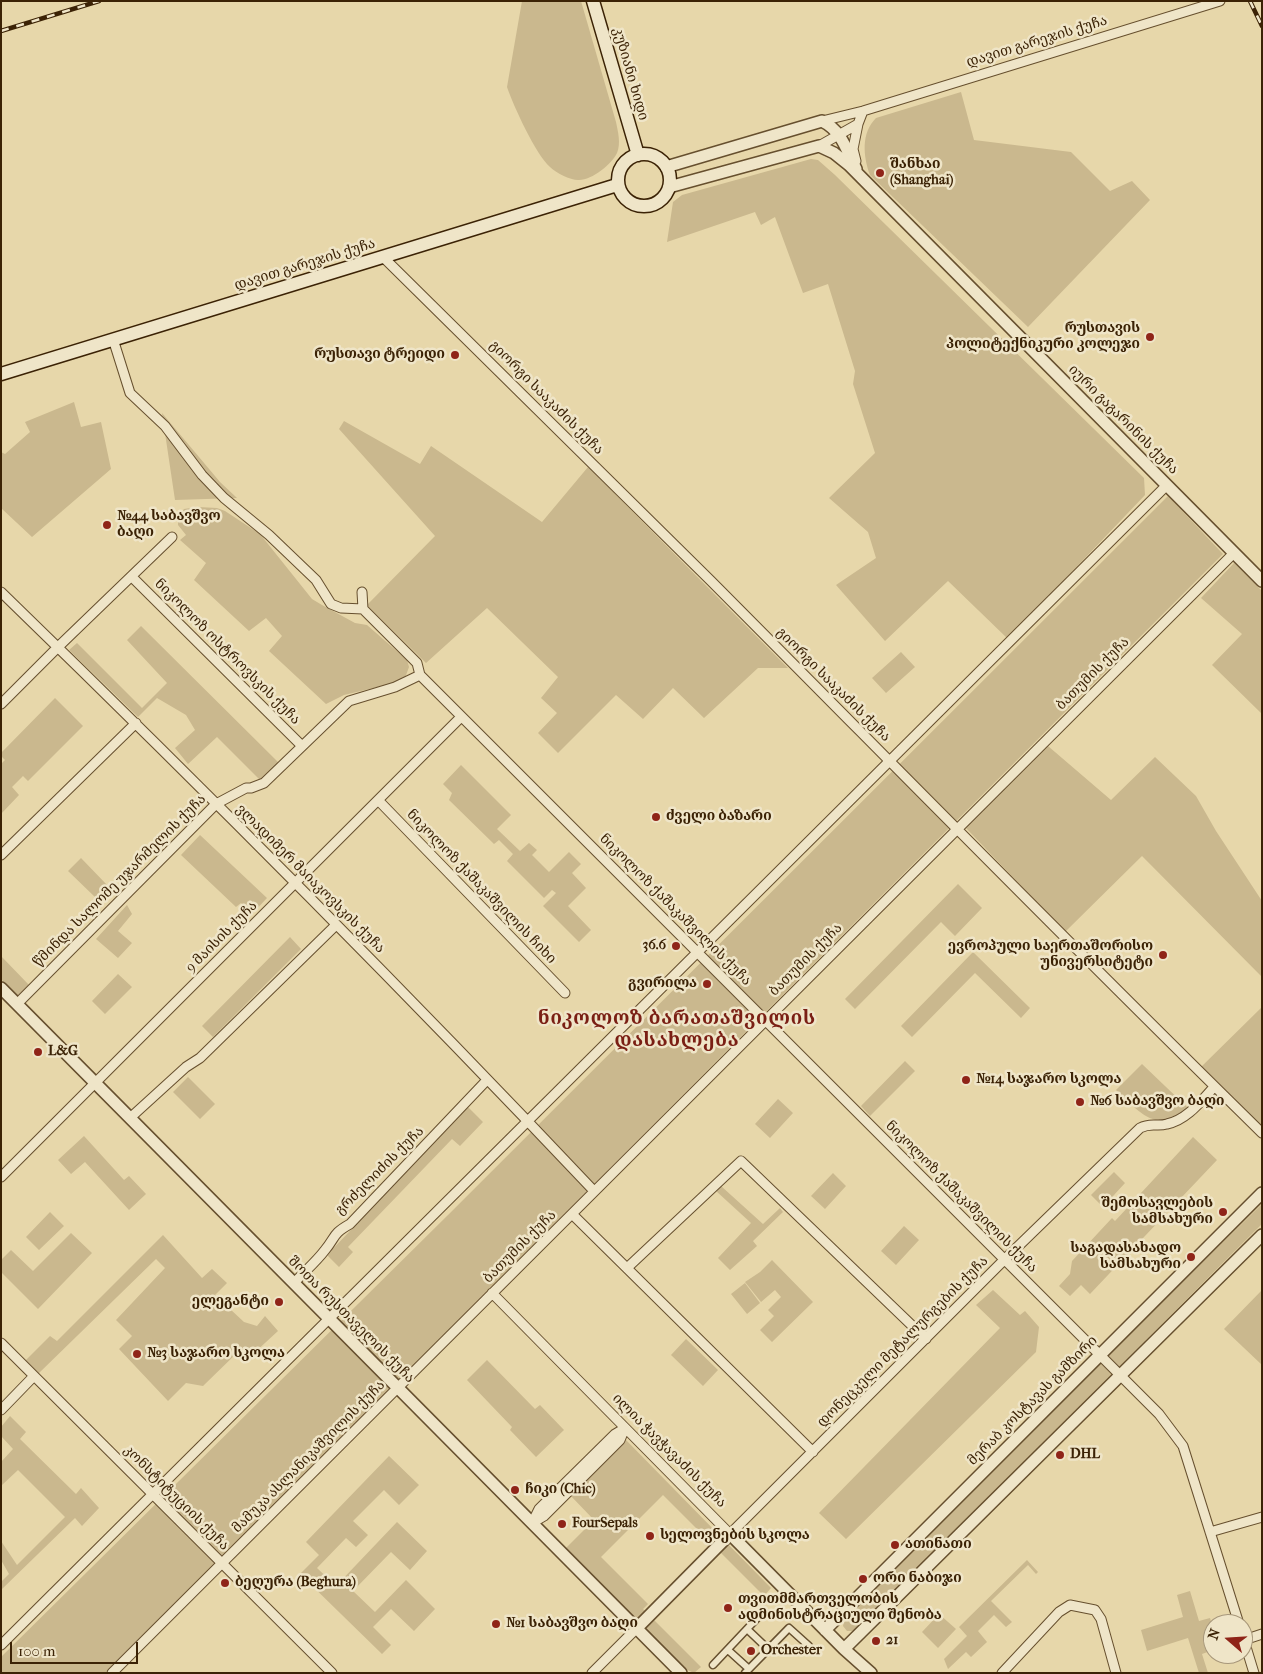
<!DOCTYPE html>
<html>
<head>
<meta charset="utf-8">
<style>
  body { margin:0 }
  #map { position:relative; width:1263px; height:1674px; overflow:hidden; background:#e7d7aa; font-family:"IM FELL French Canon",serif }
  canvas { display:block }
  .frame { position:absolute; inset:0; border:2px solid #3b2205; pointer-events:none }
  .north { position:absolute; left:1203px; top:1614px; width:50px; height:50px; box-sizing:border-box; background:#efe5c8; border:1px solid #a7977a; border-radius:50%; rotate:289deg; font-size:14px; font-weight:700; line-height:20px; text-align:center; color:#3b2205 }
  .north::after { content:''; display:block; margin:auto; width:18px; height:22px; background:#8f2418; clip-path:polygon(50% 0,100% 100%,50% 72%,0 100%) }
  .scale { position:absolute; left:10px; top:1642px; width:128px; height:22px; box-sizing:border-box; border:2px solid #3b2205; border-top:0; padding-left:6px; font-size:15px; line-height:18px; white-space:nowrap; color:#3b2205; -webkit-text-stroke:4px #efe5c8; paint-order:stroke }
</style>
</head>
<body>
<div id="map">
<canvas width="1263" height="1674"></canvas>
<div class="frame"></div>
<div class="north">N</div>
<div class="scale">100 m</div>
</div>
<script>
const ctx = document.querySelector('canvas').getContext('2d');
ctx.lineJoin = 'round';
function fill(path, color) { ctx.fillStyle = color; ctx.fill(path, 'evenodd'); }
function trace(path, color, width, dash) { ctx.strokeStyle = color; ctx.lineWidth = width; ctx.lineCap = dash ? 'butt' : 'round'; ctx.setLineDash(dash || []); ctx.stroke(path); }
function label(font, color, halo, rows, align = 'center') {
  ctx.font = font + ' "IM FELL French Canon","Noto Serif Georgian",serif'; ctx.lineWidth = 5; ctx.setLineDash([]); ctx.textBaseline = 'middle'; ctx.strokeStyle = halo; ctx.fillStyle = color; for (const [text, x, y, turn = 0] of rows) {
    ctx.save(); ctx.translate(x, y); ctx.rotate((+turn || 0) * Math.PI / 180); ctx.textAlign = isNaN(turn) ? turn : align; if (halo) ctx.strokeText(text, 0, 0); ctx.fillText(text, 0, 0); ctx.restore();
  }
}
const green = new Path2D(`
  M522 1H581L616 122C618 132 621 143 617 153 612 164 591 181 578 180 570 180 556 173 550 167 536 155 513 105 507 87Z
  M961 92 974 140 1071 152 1110 191 1132 181 1150 200 1028 327 870 175C863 156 861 133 876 118Z
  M811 159 818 160 835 175 1144 478 1145 495 1008 639 948 581 885 641 836 585 876 558 868 532 829 498 875 453 853 384 855 371 828 284 803 293 775 217 761 225 755 212 667 242 673 202 682 195Z
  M74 402 81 427 101 422 111 469 32 537 1 508V452L5 454 30 432 25 422Z
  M162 413 220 482 237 498 175 500Z
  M344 421 420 464 431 446 542 522 588 467 788 668H758L704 718 673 688 643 719 616 695 558 753 538 733 557 713 541 698 558 677 487 608 426 663 367 605 435 536 339 429Z
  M1168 496 1223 554 105 1673H1V1657L448 1215Z
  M198 507 217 508 225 511 260 534 312 599 322 605 355 623 367 625 407 660 409 667 405 678 395 683 344 695 326 704 269 651 282 636 266 618 249 631 194 580 206 563 180 540 186 535 178 525V517L184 509Z
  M1234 563 1262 591V714L1212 665 1242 634 1201 598Z
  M141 626 279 763 260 780 217 737 188 764 175 748 195 730 186 715 157 698 138 717 69 650 77 643 142 708 167 683 127 640Z
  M901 652 915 667 886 693 872 678Z
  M55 698 83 726 28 781 23 776 12 787 19 795 1 814V764L5 760 1 756V753Z
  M1048 746 1111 800 1155 757 1196 796 1216 831 1262 901V977L1142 856 1065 932 965 827Z
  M461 765 511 815 497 829 520 851 529 843 537 850 532 855 549 872 569 852 581 864 572 873 586 888 568 906 591 930 579 942 543 906 556 893 552 890 544 898 507 861 513 854 499 840 494 844 449 800 452 793 443 784Z
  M200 835 267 898 252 914 241 903 236 907 181 855Z
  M81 858 108 886 96 898 68 871Z
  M958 884 982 908 955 936 941 922 855 1009 845 999Z
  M127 905 132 914 118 931 132 943 118 958 96 939Z
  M290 937 301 949 213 1037 202 1026Z
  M973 952 1030 1008 1021 1018 975 973 912 1037 901 1026Z
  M1 956 29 985 18 997 1 979Z
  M118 974 132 987 105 1014 92 1001Z
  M1262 1007V1126L1200 1068Z
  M905 1061 915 1071 870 1116 861 1106Z
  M1142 1064 1188 1108C1157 1136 1140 1112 1116 1090Z
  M188 1077 215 1104 200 1119 173 1092Z
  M778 1099 793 1113 770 1138 755 1124Z
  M468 1107 483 1122 460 1146 452 1139 348 1247 353 1252 339 1267 327 1255Z
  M84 1136 124 1180 129 1176 146 1194 129 1210 85 1162 71 1174 58 1160Z
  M1193 1137 1217 1160 1090 1294 1081 1285 1070 1296 1059 1286 1070 1274 1072 1261 1112 1218 1115 1221Z
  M1114 1172 1125 1183 1103 1207 1091 1195Z
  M833 1173 846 1186 825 1209 811 1196Z
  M721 1186 763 1224 780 1208 783 1212 753 1241 757 1246 730 1270 718 1258 751 1223 716 1191Z
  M1262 1204V1224L854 1631H847L843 1626 845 1618 1092 1371Z
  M50 1212 64 1226 39 1250 26 1237Z
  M904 1226 919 1240 896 1265 881 1251Z
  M71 1233 92 1253 38 1309 1 1272V1260L11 1250 33 1271Z
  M163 1235 202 1278 212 1269 227 1283 215 1295 244 1322 257 1326 265 1316 278 1331 253 1354 240 1350 203 1386 186 1383 168 1401 119 1349 132 1336 116 1320 165 1268 156 1259 38 1374 25 1361 50 1336 57 1341Z
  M772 1260 813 1302 772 1342 760 1330 774 1316 768 1310 781 1297 775 1290 761 1302 745 1282 760 1272Z
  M745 1283 760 1303 747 1314 731 1294Z
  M993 1290 1020 1315 1025 1311 1039 1327 1036 1352 846 1539 819 1513 1000 1328 976 1305Z
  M1262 1290V1365L1224 1329Z
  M686 1339 718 1370 703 1386 671 1355Z
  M487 1360 535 1409 540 1405 564 1430 536 1457 510 1430 512 1427 467 1380Z
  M10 1416 26 1432 20 1439 76 1494 81 1488 99 1508 82 1526 75 1518 1 1590V1582L9 1574 1 1560V1541L17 1565 65 1517 18 1470 1 1486V1462L13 1449 1 1436V1427Z
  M625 1439 771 1588 764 1596 663 1495 601 1557 648 1604 643 1609 701 1667 694 1673 679 1666 563 1551 594 1520 569 1494Z
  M389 1456 419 1485 399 1505 384 1490 353 1521 368 1535 356 1547 346 1538 317 1568 336 1586 397 1522 427 1551 410 1570 391 1552 353 1591 375 1612 406 1580 435 1609 414 1631 391 1609 373 1627 391 1645 382 1654 300 1574 319 1555 306 1542Z
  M1027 1560 1038 1572 1036 1574 1028 1565 991 1601 1012 1622 1006 1627 994 1615 978 1631 987 1642 971 1657 966 1652 948 1669 944 1659 967 1636 959 1627Z
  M1190 1591 1199 1621 1210 1618 1213 1628V1650L1202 1654 1208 1673H1199L1188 1638 1147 1651 1141 1630 1183 1617 1177 1595Z
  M939 1614 956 1629 938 1648 922 1632Z`);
const pedestrian = new Path2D(`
  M747 1629 768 1649
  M728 1650 749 1669
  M713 1665 763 1612
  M745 1673 789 1628 809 1646`);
const minor = new Path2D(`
  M822 121 863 111 1220 1
  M819 146 858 124 863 111
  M856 161 853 149 858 124
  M383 257C492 365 602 472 711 581 894 765 1076 951 1262 1133
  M113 339 130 393 165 426 202 475 224 498 269 535 316 580 331 604 341 608 363 609
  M132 577 302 746
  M1 592C203 788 401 987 594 1191
  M362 592 363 609 417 663 420 675 1159 1414 1183 1446 1239 1624
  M1 704 58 647 172 537
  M378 800 565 993
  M1 855 136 723
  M17 1004 216 804 246 788H251L264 783 349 701 395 687 420 675
  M130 1118 186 1067 200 1058 336 925
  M1 1177 461 717
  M572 1214 813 1452
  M627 1268 741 1161 926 1339
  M294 1283C304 1272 316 1262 325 1250 336 1237 332 1234 350 1224L487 1080
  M492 1293 730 1534 1004 1260 1140 1128C1151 1122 1156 1127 1167 1124 1187 1120 1201 1101 1214 1087
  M1 1343 332 1673
  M1 1410 34 1376
  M625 1428 620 1440 544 1516 532 1523 539 1509 615 1434Z
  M1210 1532 1262 1517
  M1243 1637 1254 1673
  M1244 1640 1262 1634
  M1 1645 1167 485
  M112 1673 1234 553
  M592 1673 637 1628
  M1002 1673 1059 1612 1070 1605 1095 1610 1101 1619 1116 1673`);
const tertiary = new Path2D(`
  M666 167 822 121C842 131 846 149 856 169
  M669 187 819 146 834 153 849 165 1262 581
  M1 988 681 1673
  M637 1628 730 1534 844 1649 871 1673
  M825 1630 1262 1193
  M844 1649 1262 1235`);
const secondary = new Path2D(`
  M593 1 638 155
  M618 180a26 26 0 1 1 52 0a26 26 0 1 1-52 0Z
  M1 374 617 185`);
const rail = new Path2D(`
  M1250 1 1262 26
  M1 31 99 1`);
const markers = [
  [880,173,5,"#8f2418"],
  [1150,337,5,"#8f2418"],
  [455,355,5,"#8f2418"],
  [107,525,5,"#8f2418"],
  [656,817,5,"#8f2418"],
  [676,946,5,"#8f2418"],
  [1163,955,5,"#8f2418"],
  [707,984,5,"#8f2418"],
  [38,1052,5,"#8f2418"],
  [966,1080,5,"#8f2418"],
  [1080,1102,5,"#8f2418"],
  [1223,1212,5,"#8f2418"],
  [1191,1257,5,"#8f2418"],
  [279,1302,5,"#8f2418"],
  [137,1354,5,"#8f2418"],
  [1060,1455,5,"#8f2418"],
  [515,1490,5,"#8f2418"],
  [562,1524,5,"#8f2418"],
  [650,1536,5,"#8f2418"],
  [895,1545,5,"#8f2418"],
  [863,1579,5,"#8f2418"],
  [225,1583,5,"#8f2418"],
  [728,1608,5,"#8f2418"],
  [496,1624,5,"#8f2418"],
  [876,1641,5,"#8f2418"],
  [751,1651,5,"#8f2418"]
];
const streetNames = [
  ["დავით გარეჯის ქუჩა",1037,42,-17],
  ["კუზიანი ხიდი",630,74,74],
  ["დავით გარეჯის ქუჩა",305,265,-17],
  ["გიორგი სააკაძის ქუჩა",546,398,45],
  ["იური გაგარინის ქუჩა",1123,420,45],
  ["ნიკოლოზ ოსტროვსკის ქუჩა",227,652,45],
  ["ბათუმის ქუჩა",1093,674,-45],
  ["გიორგი სააკაძის ქუჩა",833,685,45],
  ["ვლადიმერ მაიაკოვსკის ქუჩა",310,879,45],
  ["წმინდა სალომე უჯარმელის ქუჩა",120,881,-45],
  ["ნიკოლოზ ქაშაკაშვილის ჩიხი",481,887,46],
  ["ნიკოლოზ ქაშაკაშვილის ქუჩა",675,910,45],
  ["9 მაისის ქუჩა",222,937,-45],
  ["ბათუმის ქუჩა",806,960,-45],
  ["გრძელიძის ქუჩა",380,1171,-45],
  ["ნიკოლოზ ქაშაკაშვილის ქუჩა",961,1197,45],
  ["ბათუმის ქუჩა",520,1247,-45],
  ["შოთა რუსთაველის ქუჩა",351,1320,45],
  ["დონეცკელი მეტალურგების ქუჩა",903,1342,-45],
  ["მერაბ კოსტავას გამზირი",1033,1401,-45],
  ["ილია ჭავჭავაძის ქუჩა",669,1451,45],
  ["მამუკა ასლანიკაშვილის ქუჩა",309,1457,-45],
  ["კონსტიტუციის ქუჩა",176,1498,45]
];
const poiNames = [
  ["შანხაი",890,165],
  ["(Shanghai)",890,181],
  ["რუსთავის",1140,329,"right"],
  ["პოლიტექნიკური კოლეჯი",1140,345,"right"],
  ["რუსთავი ტრეიდი",445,355,"right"],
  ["№44 საბავშვო",117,517],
  ["ბაღი",117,533],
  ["ძველი ბაზარი",666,817],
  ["36.6",666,946,"right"],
  ["ევროპული საერთაშორისო",1153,947,"right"],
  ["უნივერსიტეტი",1153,963,"right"],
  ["გვირილა",697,984,"right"],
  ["L&G",48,1052],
  ["№14 საჯარო სკოლა",976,1080],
  ["№6 საბავშვო ბაღი",1090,1102],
  ["შემოსავლების",1213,1204,"right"],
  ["სამსახური",1213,1220,"right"],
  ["საგადასახადო",1181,1249,"right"],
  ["სამსახური",1181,1265,"right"],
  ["ელეგანტი",269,1302,"right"],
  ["№3 საჯარო სკოლა",147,1354],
  ["DHL",1070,1455],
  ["ჩიკი (Chic)",525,1490],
  ["FourSepals",572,1524],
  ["სელოვნების სკოლა",660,1536],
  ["ათინათი",905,1545],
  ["ორი ნაბიჯი",873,1579],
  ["ბეღურა (Beghura)",235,1583],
  ["თვითმმართველობის",738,1600],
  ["ადმინისტრაციული შენობა",738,1616],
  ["№1 საბავშვო ბაღი",506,1624],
  ["21",886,1641],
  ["Orchester",761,1651]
];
const districtNames = [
  ["ნიკოლოზ ბარათაშვილის",677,1019],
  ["დასახლება",677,1041]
];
fill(green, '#cab88e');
trace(pedestrian, '#664f2e', 9);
trace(minor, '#664f2e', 11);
trace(tertiary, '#664f2e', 14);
trace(secondary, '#3b2205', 15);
trace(pedestrian, '#efe5c8', 6);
trace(minor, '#efe5c8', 9);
trace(tertiary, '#efe5c8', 11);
trace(secondary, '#efe5c8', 12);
trace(rail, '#3b2205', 4.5);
trace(rail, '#efe5c8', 2.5, [8]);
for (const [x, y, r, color] of markers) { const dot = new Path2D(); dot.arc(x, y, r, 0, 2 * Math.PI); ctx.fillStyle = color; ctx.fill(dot); trace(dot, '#efe5c8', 2); }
label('14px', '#3b2205', '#efe5c8', streetNames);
label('bold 14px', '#3b2205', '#efe5c8', poiNames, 'left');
ctx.letterSpacing = '1px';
label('bold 19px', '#7a1f14', '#efe5c8', districtNames);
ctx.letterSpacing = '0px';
</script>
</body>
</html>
